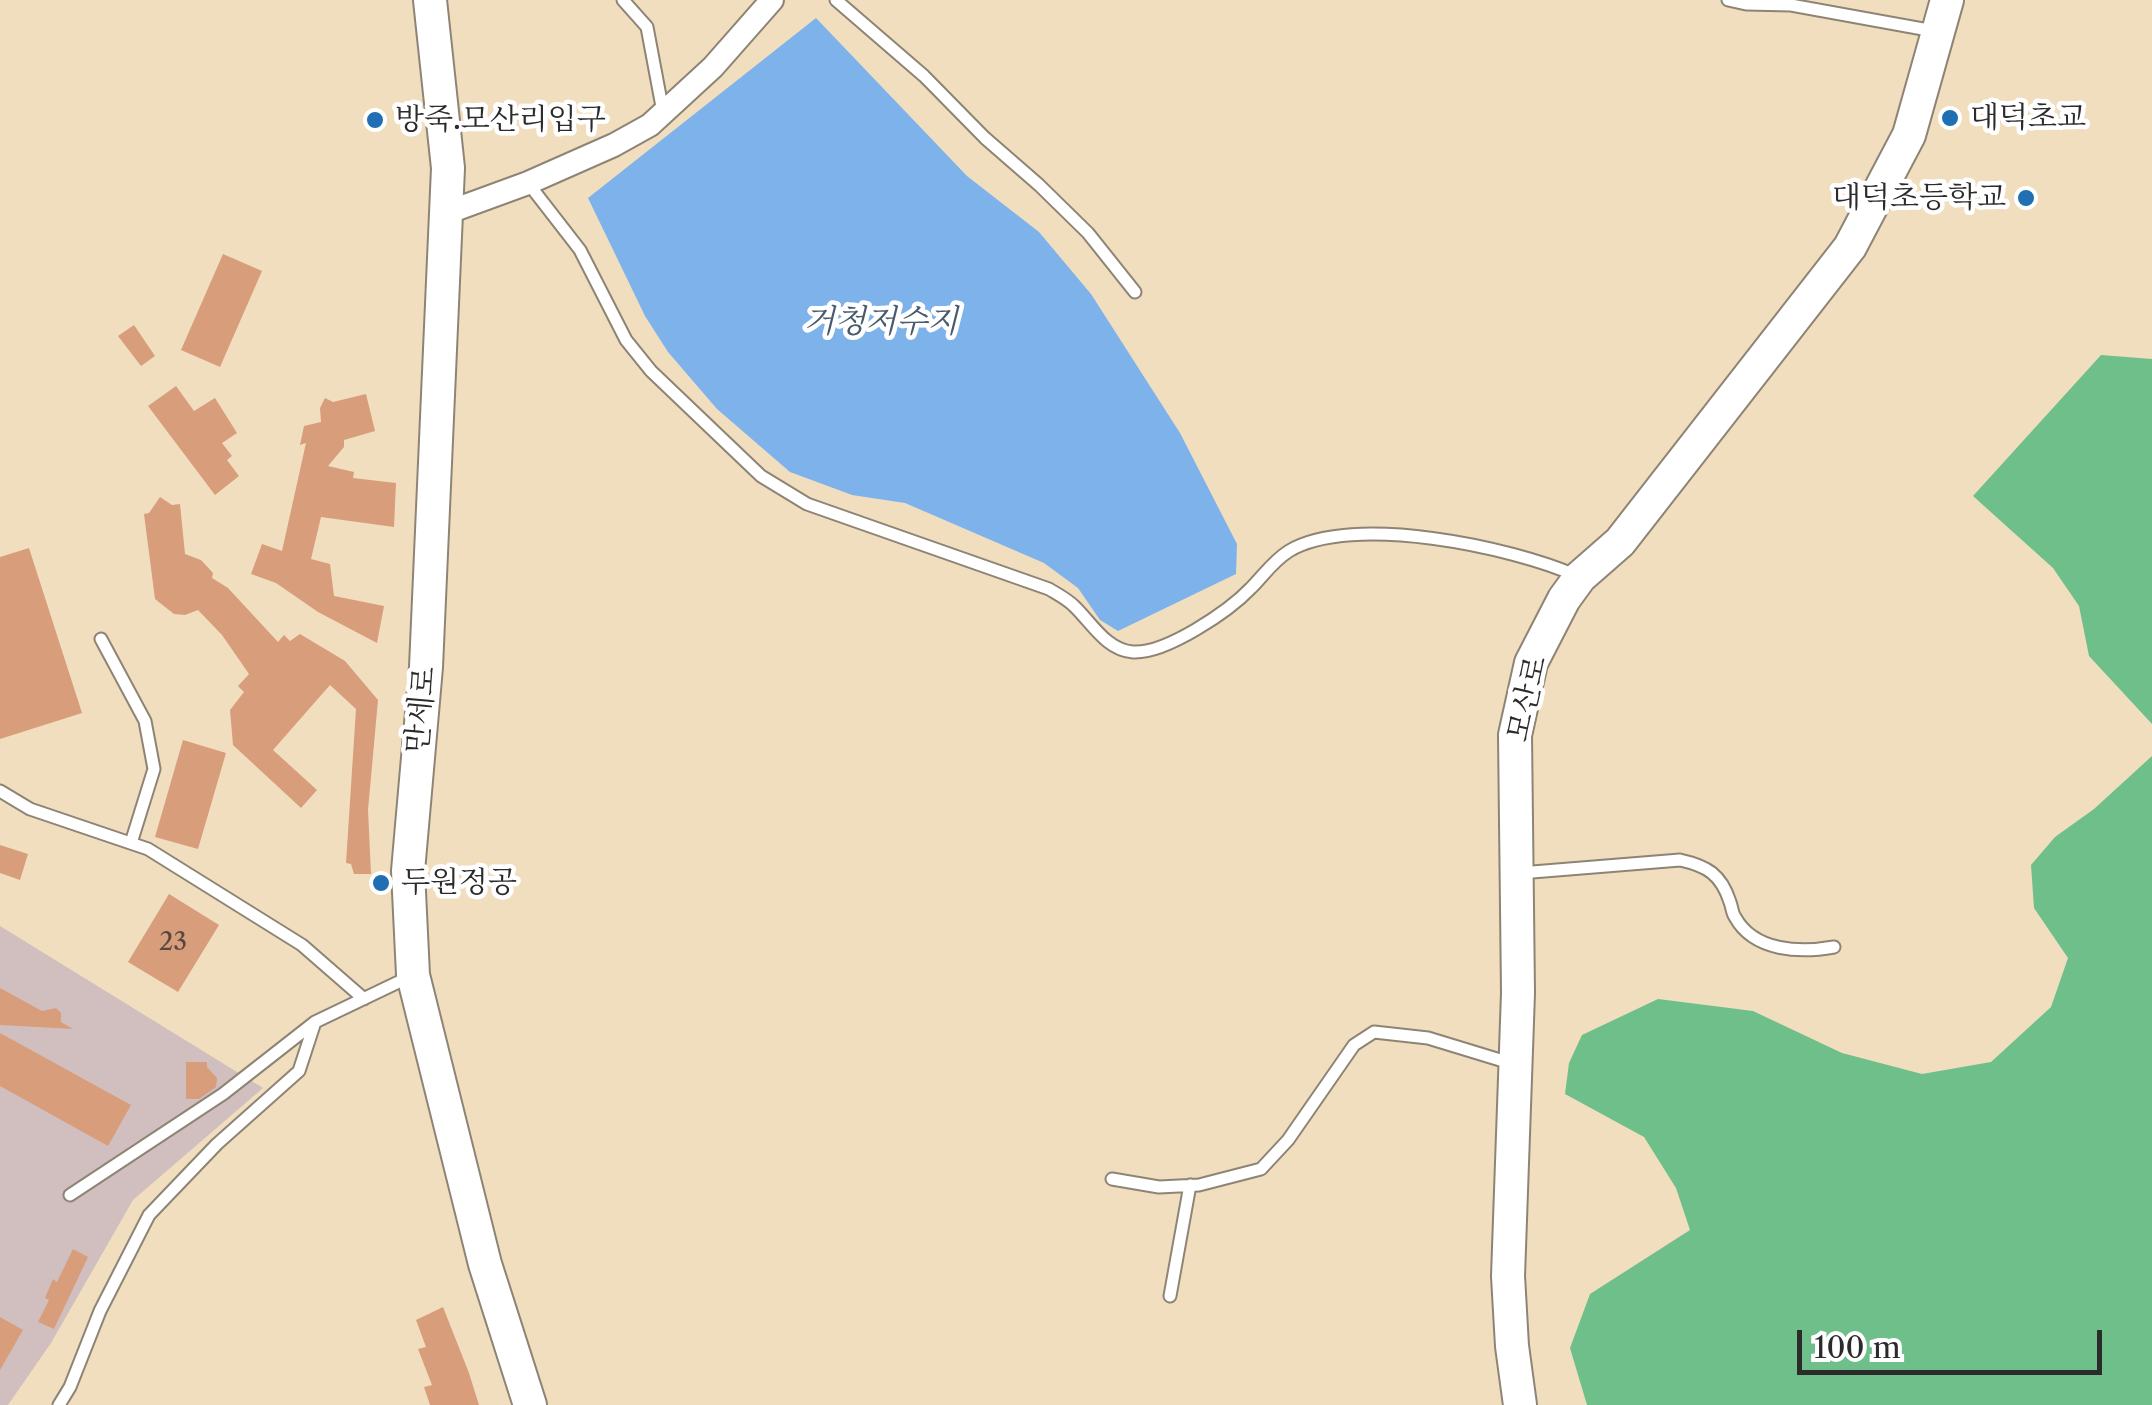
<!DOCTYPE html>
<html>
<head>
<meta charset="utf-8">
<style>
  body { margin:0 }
  #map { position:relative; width:2152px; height:1405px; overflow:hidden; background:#f1debf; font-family:"Libre Caslon Text",serif }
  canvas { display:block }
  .scale { position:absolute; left:1797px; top:1330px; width:305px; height:45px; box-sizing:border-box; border:5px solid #2b2b2b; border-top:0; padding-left:12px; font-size:30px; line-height:35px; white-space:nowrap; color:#2b2b2b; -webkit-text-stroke:8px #fff; paint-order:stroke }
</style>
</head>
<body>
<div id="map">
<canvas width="2152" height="1405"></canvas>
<div class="scale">100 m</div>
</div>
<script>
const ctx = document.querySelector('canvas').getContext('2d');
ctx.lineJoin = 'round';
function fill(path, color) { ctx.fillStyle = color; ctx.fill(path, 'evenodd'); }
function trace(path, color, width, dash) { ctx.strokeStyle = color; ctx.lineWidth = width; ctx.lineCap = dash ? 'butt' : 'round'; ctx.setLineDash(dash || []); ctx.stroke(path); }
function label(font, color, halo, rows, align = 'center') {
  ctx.font = font + ' "Libre Caslon Text","Noto Serif KR",serif'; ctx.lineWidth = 9; ctx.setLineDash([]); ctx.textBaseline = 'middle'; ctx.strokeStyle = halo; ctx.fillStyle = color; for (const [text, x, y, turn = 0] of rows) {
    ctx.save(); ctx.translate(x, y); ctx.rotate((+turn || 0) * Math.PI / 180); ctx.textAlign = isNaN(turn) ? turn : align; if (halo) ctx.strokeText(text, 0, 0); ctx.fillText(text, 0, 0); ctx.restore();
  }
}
const industrial = new Path2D(`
  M0 926 263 1088 133 1200 51 1343 8 1405H0Z`);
const forest = new Path2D(`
  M2101 355 2152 359V724L2089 656 2079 606 2053 568 1973 496Z
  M2152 756V1405H1587L1570 1348 1590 1294 1690 1230 1676 1188 1644 1137 1565 1094 1569 1063 1582 1035 1658 999 1753 1011 1842 1053 1922 1074 1991 1062 2051 1007 2068 958 2034 908 2031 865 2055 837 2094 809Z`);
const water = new Path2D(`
  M816 18 967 176 1039 232 1091 294 1180 433 1237 544 1236 574 1118 631 1100 620 1078 588 1044 563 905 503 852 495 790 472 717 409 668 352 645 316 588 198Z`);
const building = new Path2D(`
  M223 254 262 271 220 367 181 350Z
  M134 325 155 356 141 366 118 336Z
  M176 386 194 411 215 398 237 433 222 443 232 456 227 460 239 476 215 495 148 406Z
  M366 394 375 431 344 440V447L328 466 354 472 353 478 396 483 394 527 321 517 311 559 330 564 334 596 384 606 377 643 318 612 276 583 251 574 262 544 282 551 306 443 300 445 304 426 321 422 320 408 325 398 333 402Z
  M160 497 172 505 180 504 185 554 201 560 213 573 212 578 228 588 278 642 284 635 290 641 300 634 345 661 378 700 368 810 371 874H354L351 864 346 863 356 709 330 685 273 750 317 790 301 808 233 745 230 710 244 692 238 686 249 674 222 635 198 610 185 615 174 614 155 599 144 514 149 513Z
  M29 548 82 713 0 739V557Z
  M183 740 226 753 198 849 155 837Z
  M0 845 28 854 20 880 0 873Z
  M169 894 219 925 178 992 128 962Z
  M0 988 42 1011 56 1008 61 1013V1022L73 1029 0 1025Z
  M0 1033 131 1105 108 1146 0 1086Z
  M186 1062H207V1067L217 1078 216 1087 199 1099H186Z
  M73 1249 88 1257 54 1329 38 1322 49 1300 45 1298 53 1279 57 1282Z
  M443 1307 469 1373 479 1405H430L424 1387 432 1385 418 1349 426 1347 416 1320Z
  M0 1317 23 1330 0 1370Z`);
const lane = new Path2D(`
  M623 0 647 27 663 112
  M836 0 924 76 985 138 1039 185 1088 233 1135 292
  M1728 0 1746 4 1791 5 1934 31
  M528 183 580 250 626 340 651 371 761 476 807 504 1049 589C1057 594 1067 599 1074 606 1091 622 1106 650 1133 652 1166 654 1229 611 1251 588 1264 575 1273 561 1289 551 1352 513 1512 547 1577 576
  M101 639 145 721 154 769 131 843
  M0 791 30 809 148 849 302 945 364 999
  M1520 873 1680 860C1707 866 1721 874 1730 902 1732 907 1732 913 1735 917 1754 952 1801 953 1834 947
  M1112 1179 1159 1187 1199 1185 1261 1169 1288 1140 1354 1045 1374 1032 1428 1038 1510 1063
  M70 1195 223 1094 315 1022 409 977
  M1170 1296 1190 1185
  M59 1405 70 1387 100 1311 149 1215 217 1144 299 1071 315 1022`);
const street = new Path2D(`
  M446 213 528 183 614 145 650 125 713 67 772 0`);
const secondary = new Path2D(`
  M430 0 448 168 426 667 408 871 413 975 485 1264 530 1405
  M1520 1405 1512 1346 1508 1276 1518 993 1515 735 1531 663 1564 599 1580 577 1620 542 1850 247 1909 135 1947 0`);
const markers = [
  [1950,118,10,"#1f6fb2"],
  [375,120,10,"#1f6fb2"],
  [2026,198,10,"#1f6fb2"],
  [381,883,10,"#1f6fb2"]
];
const numberNames = [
  ["23",173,943]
];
const poiNames = [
  ["대덕초교",1970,118],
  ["방죽.모산리입구",395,120],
  ["대덕초등학교",2006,198,"right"],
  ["두원정공",401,883]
];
const streetNames = [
  ["모산로",1528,699,-77],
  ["만세로",422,710,-85]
];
const waterNames = [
  ["거청저수지",881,323]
];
fill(industrial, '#d1bfbf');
fill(forest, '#6ebf8a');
fill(water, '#7eb2eb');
fill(building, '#d89d7b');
trace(lane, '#8e8475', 15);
trace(street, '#8e8475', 26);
trace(secondary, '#8e8475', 36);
trace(lane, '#fff', 11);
trace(street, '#fff', 22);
trace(secondary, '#fff', 32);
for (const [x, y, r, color] of markers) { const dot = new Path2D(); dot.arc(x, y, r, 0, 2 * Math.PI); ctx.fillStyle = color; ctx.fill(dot); trace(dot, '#fff', 4); }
label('25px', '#56483f', null, numberNames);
label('30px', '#2b2b2b', '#fff', poiNames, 'left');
label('30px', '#2b2b2b', '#fff', streetNames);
label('italic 32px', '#485a6e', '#fff', waterNames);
</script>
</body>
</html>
